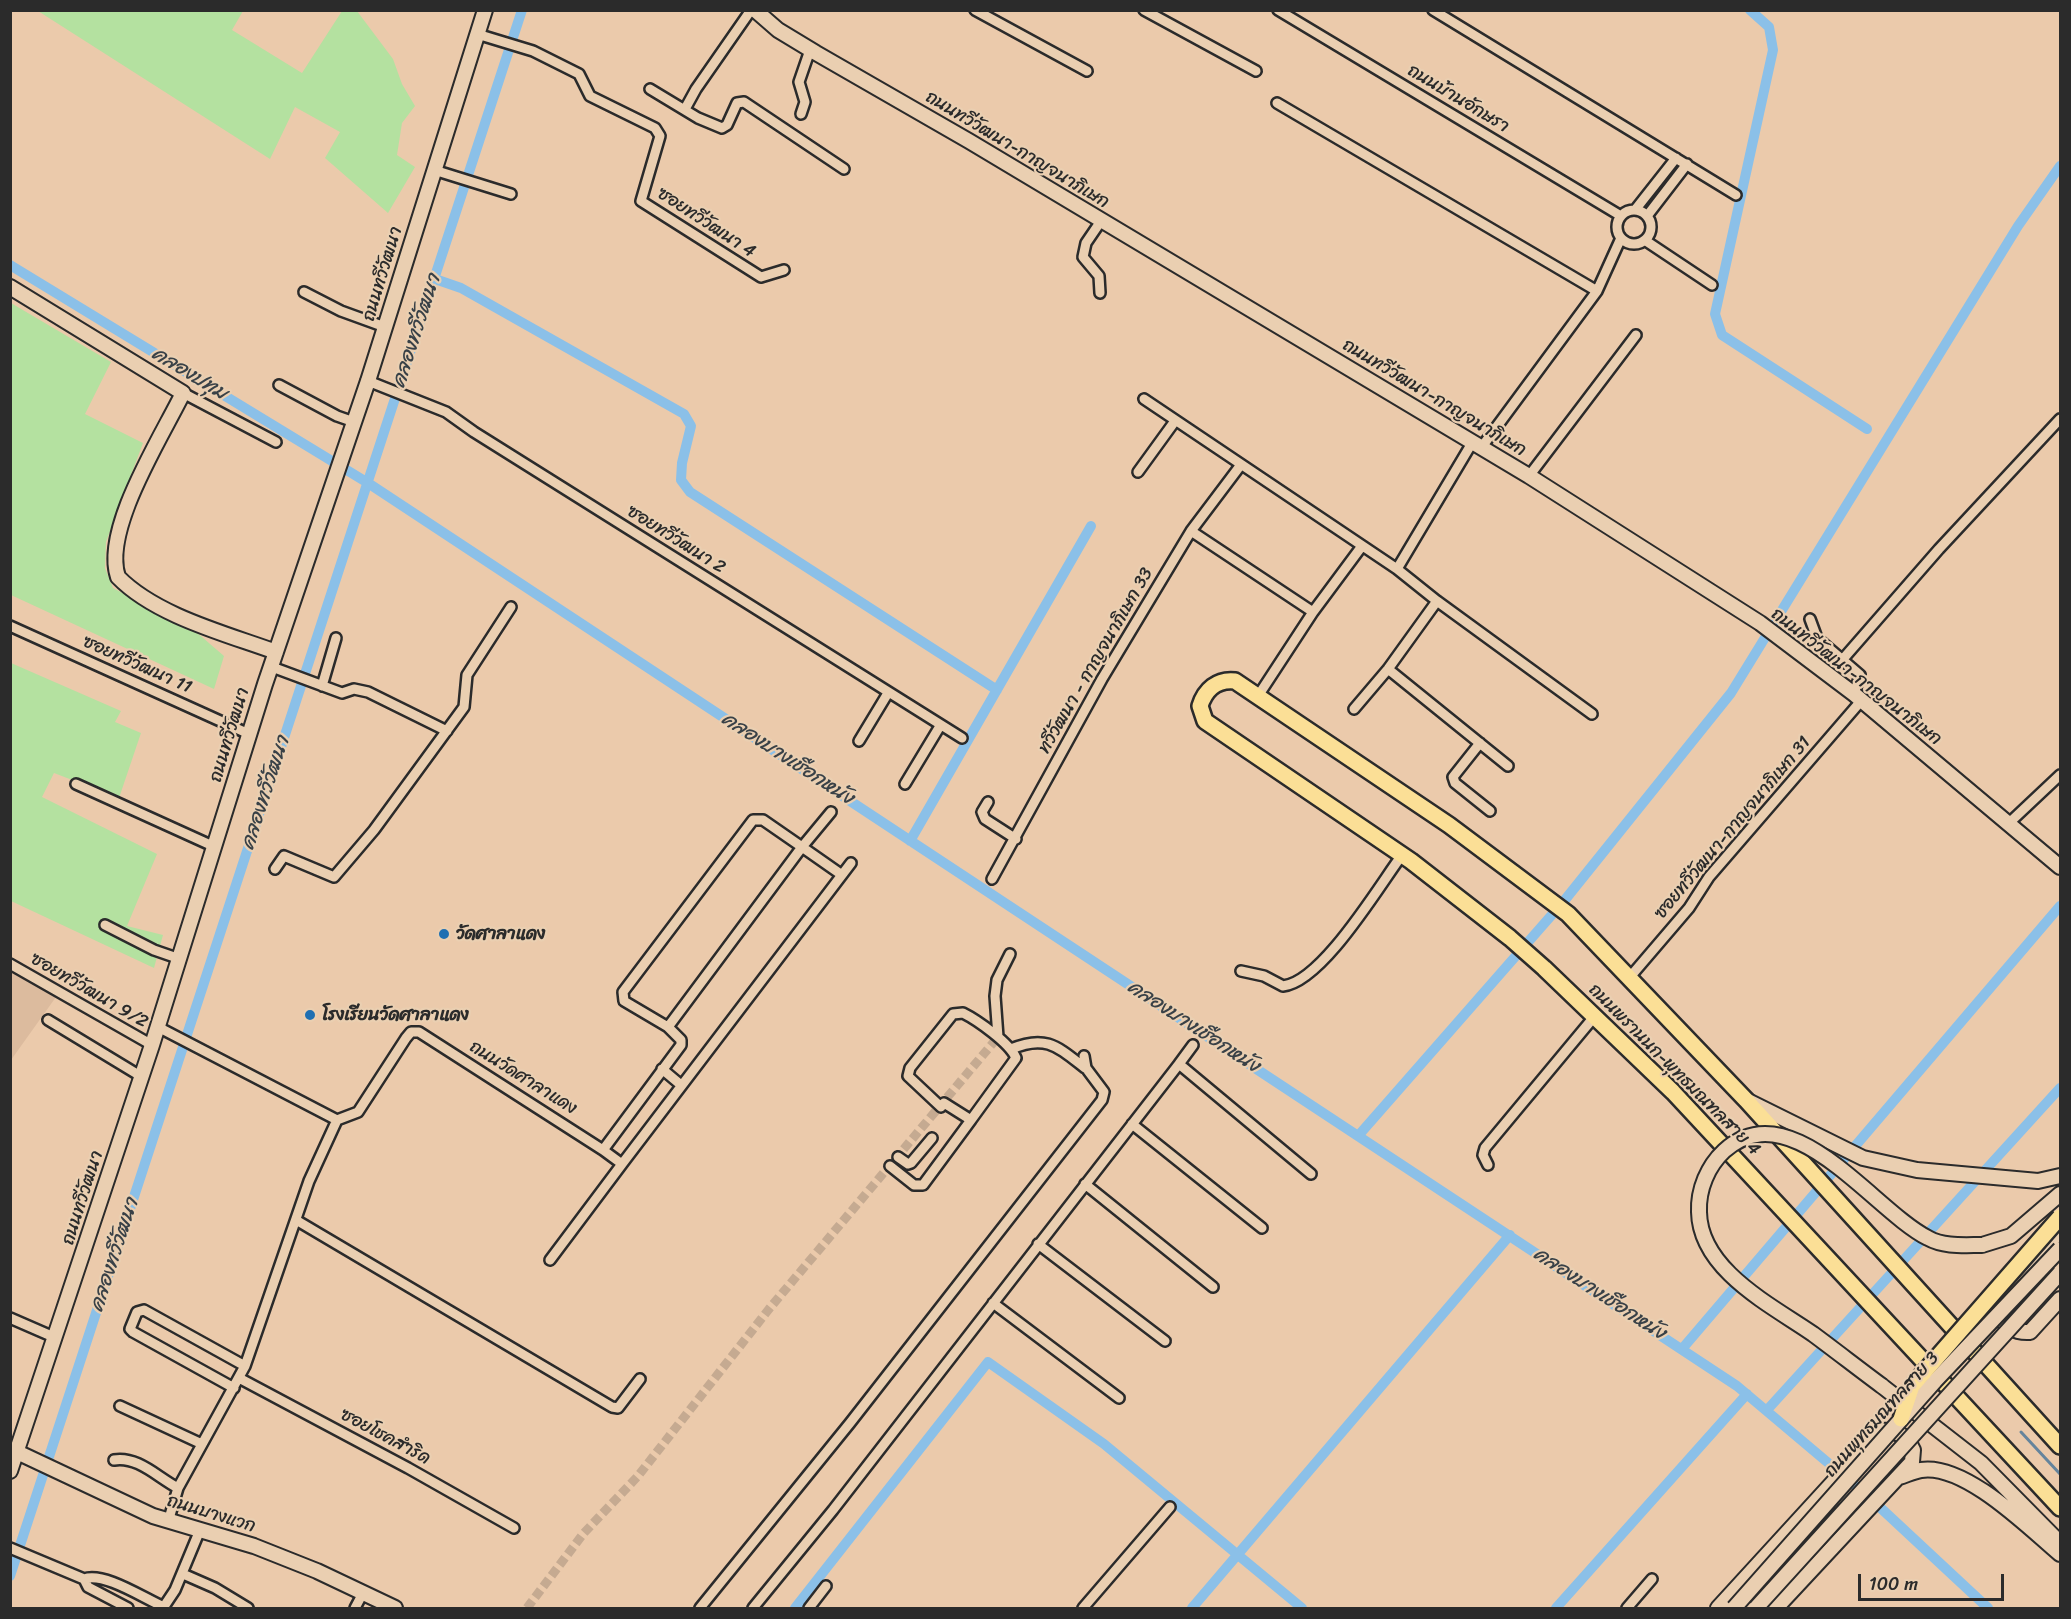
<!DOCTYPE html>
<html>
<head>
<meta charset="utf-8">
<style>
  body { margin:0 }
  #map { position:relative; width:2071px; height:1619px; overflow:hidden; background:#ebcaab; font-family:Sriracha,sans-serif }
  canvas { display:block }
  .frame { position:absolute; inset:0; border:12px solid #2b2b2b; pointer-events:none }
  .scale { position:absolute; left:1858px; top:1574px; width:146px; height:27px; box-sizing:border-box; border:3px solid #2b2b2b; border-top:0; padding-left:8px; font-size:18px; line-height:21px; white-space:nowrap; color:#2b2b2b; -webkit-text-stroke:4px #eacfb1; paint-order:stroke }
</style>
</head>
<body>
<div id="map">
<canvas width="2071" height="1619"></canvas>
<div class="frame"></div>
<div class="scale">100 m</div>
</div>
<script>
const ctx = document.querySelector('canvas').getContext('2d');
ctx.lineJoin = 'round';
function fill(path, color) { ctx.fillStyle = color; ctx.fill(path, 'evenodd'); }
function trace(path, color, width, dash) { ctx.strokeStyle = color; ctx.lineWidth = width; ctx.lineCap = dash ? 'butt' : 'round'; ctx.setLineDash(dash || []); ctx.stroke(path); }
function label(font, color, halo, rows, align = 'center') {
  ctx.font = font + ' Sriracha,"Playpen Sans Thai",sans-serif'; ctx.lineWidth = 4.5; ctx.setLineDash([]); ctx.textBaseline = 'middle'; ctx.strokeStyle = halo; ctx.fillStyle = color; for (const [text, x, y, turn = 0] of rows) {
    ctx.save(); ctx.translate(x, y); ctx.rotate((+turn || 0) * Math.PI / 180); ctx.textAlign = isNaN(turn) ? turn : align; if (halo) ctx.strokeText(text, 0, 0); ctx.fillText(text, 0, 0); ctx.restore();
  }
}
const built = new Path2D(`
  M11 971 56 997 11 1060Z`);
const green = new Path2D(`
  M38 11H243L232 30 302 73 342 11H357L393 59 402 84 415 106 402 123 397 155 415 167 388 213 325 158 340 132 295 107 270 159Z
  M11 303 111 362 85 414 143 443 106 542 105 568 113 588 195 631 224 656 214 689 11 595Z
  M11 663 121 711 115 722 141 733 119 798 54 773 42 797 157 854 127 926 163 935 154 968 11 901Z`);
const stream = new Path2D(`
  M2021 1432 2060 1474`);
const canal = new Path2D(`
  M1750 10 1769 27 1773 50 1715 314 1722 335 1867 429
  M10 265 368 483 1737 1386 1871 1499 1988 1608
  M435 279 461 288 684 414 691 426 682 463 681 480 690 492 997 690
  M910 841 1091 526
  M1358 1136 1564 901 1731 693 2018 226 2060 166
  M1682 1349 2060 906
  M1767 1410 2060 1088
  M10 1576 522 10
  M795 1608 988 1362 1104 1444 1302 1608
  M1192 1608 1510 1235
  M1556 1608 1747 1394`);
const streetTunnel = new Path2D(`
  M527 1608 583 1534 638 1476 769 1309 998 1037`);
const street = new Path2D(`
  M975 10 1087 71
  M1144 10 1256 71
  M1278 10 1621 216
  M1433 10 1736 195
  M477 34 533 51 579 74 590 96 655 128 660 136 641 201 761 277 784 270
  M650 89 698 118 722 128 727 125 737 103 744 102 844 169
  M1277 103 1597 291
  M685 109 696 89 751 10
  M801 114 805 102 799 82 810 50
  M434 170 511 194
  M1617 227a17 17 0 1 1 34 0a17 17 0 1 1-34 0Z
  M1635 210 1676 158
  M1647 216 1687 164
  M1646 241 1712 285
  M304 292 341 311 385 327
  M1100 293 1099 276 1083 257 1086 243 1101 221
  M368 381 446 412 474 432 962 738
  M279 385 337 416 354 422
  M183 393 276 442
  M1144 399 1397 569 1437 601 1592 714
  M1481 448 1597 291 1621 238
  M1138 472 1175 421
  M1529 476 1636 335
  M1191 531 1313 612
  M1397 569 1472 443
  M1810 619 1817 638 1860 675 1854 694
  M10 626 249 734
  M1843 659 1939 549 2060 419
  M272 667 342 693 354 689 368 692 447 731
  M1388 669 1508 766
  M322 686 336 638
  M1258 696 1313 612 1362 546
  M1354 709 1388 669 1437 601
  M859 741 888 693
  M1480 743 1453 777 1455 783 1490 811
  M76 784 215 847
  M905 784 940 726
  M988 802 982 812 985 819 1016 839
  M2008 824 2060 775
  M275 869 284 856 334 877 374 830 464 707 467 675 511 607
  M992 879 1102 679 1191 531 1240 466
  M105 925 154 950 180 959
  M10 964 152 1045
  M1241 971 1264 976 1283 986C1322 982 1379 886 1402 855
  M1630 977 1689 908 1709 877 1861 701
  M48 1020 142 1077
  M158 1027 337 1120
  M668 1027 802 847 842 875
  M998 1037 995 996 997 980 1010 954
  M1011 1049C1046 1034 1058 1047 1085 1068
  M1179 1064 1193 1045
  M662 1069 681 1085
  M941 1107 908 1076 910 1068 953 1014 963 1013C977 1020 1010 1043 1016 1058L971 1120 944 1103
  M1132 1124 1262 1228
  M603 1150 622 1164 851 863
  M898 1157 908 1164 911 1163 932 1138
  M1488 1165 1483 1155 1485 1148 1594 1017
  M890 1166 914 1185H923L971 1120
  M1085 1184 1213 1287
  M296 1220 612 1407 618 1408 640 1379
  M1038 1244 1165 1341
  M550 1260 622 1164
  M993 1303 1119 1398
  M10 1318 56 1338
  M239 1378 408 1468 514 1528
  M234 1388 133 1332 130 1329 137 1312 144 1310 245 1366
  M120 1406 202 1444
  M114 1460C138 1456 157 1477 178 1488
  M168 1522 178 1488 245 1366 309 1181 337 1120 358 1112 406 1038 411 1032H419L603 1150 681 1045V1040L668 1027 624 1001 623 992 753 820H763L802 847 831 812
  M10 1548 84 1579 88 1587 128 1608
  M183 1574 215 1588 248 1608
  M84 1579C105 1572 143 1598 164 1607
  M163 1608 175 1590 200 1530
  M355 1608 363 1593
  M700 1608 850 1423 1102 1100 1104 1092 1086 1068 1084 1056
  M753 1608 833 1510 1179 1064 1311 1174
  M809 1608 826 1586
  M1083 1608 1170 1507
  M1627 1608 1652 1579`);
const secondary = new Path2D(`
  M755 10 778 30 816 53 969 141 1529 476 1760 623 1854 694 2060 867
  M10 287 183 393C161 438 102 530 118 577 156 616 227 634 276 652
  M1748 1101 1863 1158 1917 1170 2038 1181 2060 1176
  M2060 1230 1996 1302V1312C2005 1326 2014 1333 2030 1332L2060 1299
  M1982 1245 2011 1236 2060 1194
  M1882 1386 1981 1463 2060 1543
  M17 1452 153 1516 254 1546 317 1571 395 1608
  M10 1471 152 1045 265 684 368 381 485 10
  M1899 1477C1906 1475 1914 1471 1921 1470 1965 1463 2029 1528 2060 1554
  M1718 1608 1880 1431C1896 1429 1907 1436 1913 1450L1912 1462 1776 1608`);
const primary = new Path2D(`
  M2060 1446 1746 1100 1568 914 1449 825 1235 681C1217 679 1205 690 1200 706L1205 721 1411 861 1510 938 1544 968 1673 1092 2060 1508`);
const secondaryBridge = new Path2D(`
  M1882 1386C1859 1369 1836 1351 1813 1334 1771 1305 1700 1270 1699 1212 1698 1189 1708 1166 1724 1151 1791 1090 1874 1211 1928 1238 1944 1247 1964 1245 1982 1245
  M1734 1608 1935 1381 2060 1249
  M1756 1608 2060 1273`);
const primaryBridge = new Path2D(`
  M1901 1419 1912 1386 2060 1217`);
const markers = [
  [444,934,6,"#1f6fb2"],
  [310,1015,6,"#1f6fb2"]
];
const streetNames = [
  ["ถนนบ้านอักษรา",1458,99,31],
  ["ถนนทวีวัฒนา-กาญจนาภิเษก",1017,150,31],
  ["ซอยทวีวัฒนา 4",706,223,33],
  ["ถนนทวีวัฒนา",383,274,-73],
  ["ถนนทวีวัฒนา-กาญจนาภิเษก",1434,398,31],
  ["ซอยทวีวัฒนา 2",676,540,32],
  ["ทวีวัฒนา - กาญจนาภิเษก 33",1096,661,-60],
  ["ซอยทวีวัฒนา 11",137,665,24],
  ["ถนนทวีวัฒนา-กาญจนาภิเษก",1856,677,38],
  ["ถนนทวีวัฒนา",230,735,-73],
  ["ซอยทวีวัฒนา-กาญจนาภิเษก 31",1733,828,-50],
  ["ซอยทวีวัฒนา 9/2",89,991,30],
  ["ถนนพรานนก-พุทธมณฑลสาย 4",1674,1070,45],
  ["ถนนวัดศาลาแดง",523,1078,32],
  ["ถนนทวีวัฒนา",83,1198,-72],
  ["ถนนพุทธมณฑลสาย 3",1882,1415,-48],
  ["ซอยโชคสำริด",385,1437,28],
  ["ถนนบางแวก",211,1514,17]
];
const poiNames = [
  ["วัดศาลาแดง",456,934],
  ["โรงเรียนวัดศาลาแดง",322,1015]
];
const waterNames = [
  ["คลองทวีวัฒนา",417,331,-72],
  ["คลองปทุม",189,374,31],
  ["คลองบางเชือกหนัง",787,759,33],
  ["คลองทวีวัฒนา",266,793,-72],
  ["คลองบางเชือกหนัง",1193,1027,33],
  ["คลองทวีวัฒนา",115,1255,-72],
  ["คลองบางเชือกหนัง",1599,1294,33]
];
fill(built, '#dcbb9e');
fill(green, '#b4e1a0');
trace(stream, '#65849c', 3);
trace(canal, '#8bc0e8', 10);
trace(streetTunnel, '#c5aa91', 9, [9, 4.5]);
trace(street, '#2b2b2b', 14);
trace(secondary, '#2b2b2b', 18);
trace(primary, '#2b2b2b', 20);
trace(street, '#eacfb1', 9);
trace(secondary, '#eacfb1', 14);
trace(primary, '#fbdf96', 15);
trace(secondaryBridge, '#2b2b2b', 18, []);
trace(primaryBridge, '#2b2b2b', 20, []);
trace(secondaryBridge, '#eacfb1', 14);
trace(primaryBridge, '#fbdf96', 15);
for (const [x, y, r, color] of markers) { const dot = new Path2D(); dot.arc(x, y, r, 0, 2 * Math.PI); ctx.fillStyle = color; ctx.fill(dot); trace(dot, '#eacfb1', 2); }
label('18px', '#2b2b2b', '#eacfb1', streetNames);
label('bold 18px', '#2b2b2b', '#eacfb1', poiNames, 'left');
label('italic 20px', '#394147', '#eacfb1', waterNames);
</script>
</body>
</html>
